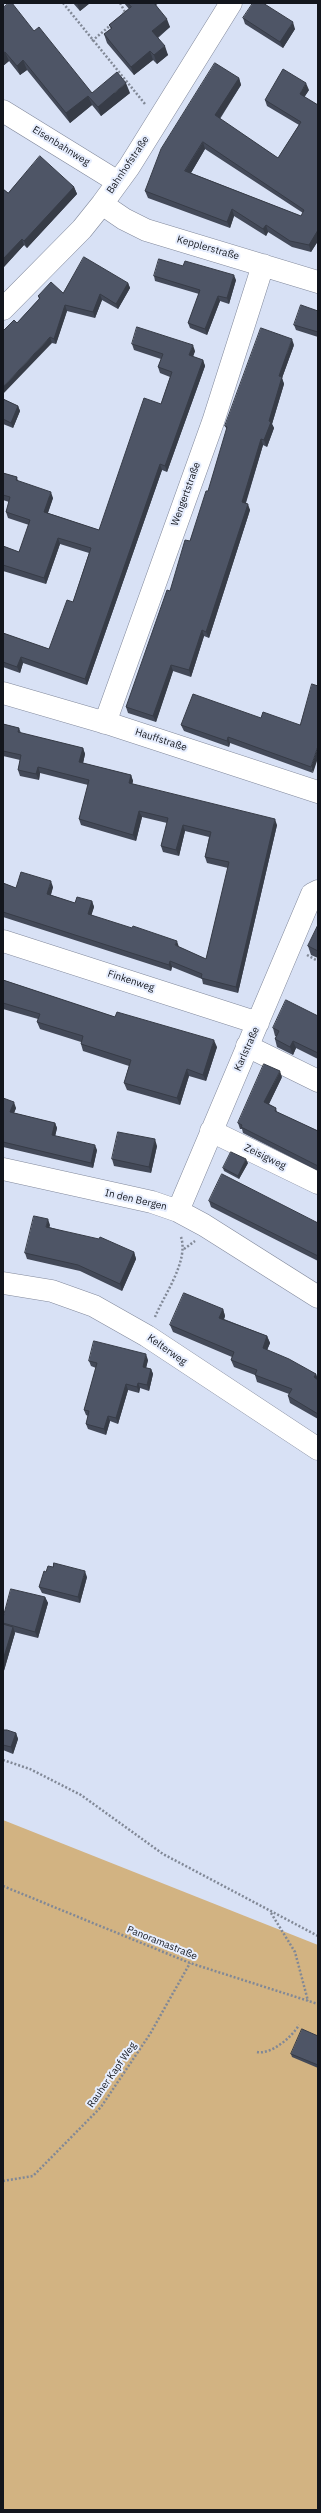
<!DOCTYPE html>
<html>
<head>
<meta charset="utf-8">
<style>
  body { margin:0 }
  #map { position:relative; width:321px; height:2513px; overflow:hidden; background:#d8e1f5; font-family:"IBM Plex Sans",sans-serif }
  canvas { display:block }
  .frame { position:absolute; inset:0; border:4px solid #13161d; pointer-events:none }
</style>
</head>
<body>
<div id="map">
<canvas width="321" height="2513"></canvas>
<div class="frame"></div>
</div>
<script>
const ctx = document.querySelector('canvas').getContext('2d');
ctx.lineJoin = 'round';
function fill(path, color) { ctx.fillStyle = color; ctx.fill(path, 'evenodd'); }
function trace(path, color, width, dash) { ctx.strokeStyle = color; ctx.lineWidth = width; ctx.lineCap = dash ? 'butt' : 'round'; ctx.setLineDash(dash || []); ctx.stroke(path); }
function label(font, color, halo, rows, align = 'center') {
  ctx.font = font + ' "IBM Plex Sans",sans-serif'; ctx.lineWidth = 4; ctx.setLineDash([]); ctx.textBaseline = 'middle'; ctx.strokeStyle = halo; ctx.fillStyle = color; for (const [text, x, y, turn = 0] of rows) {
    ctx.save(); ctx.translate(x, y); ctx.rotate((+turn || 0) * Math.PI / 180); ctx.textAlign = isNaN(turn) ? turn : align; if (halo) ctx.strokeText(text, 0, 0); ctx.fillText(text, 0, 0); ctx.restore();
  }
}
const green = new Path2D(`
  M3 1820 318 1945V2510H3Z`);
const path = new Path2D(`
  M63 3 145 104
  M120 3 125 12 123 14
  M92 41 112 24
  M307 955 318 961
  M184 1249 195 1241
  M155 1317C164 1295 189 1261 181 1237
  M3 1760 30 1769 81 1795 163 1854 318 1936
  M3 1886 190 1963 318 2004
  M271 1913 295 1952 308 2001
  M257 2052C271 2055 292 2037 299 2025
  M3 2181 33 2176 101 2107 150 2034 190 1963`);
const minor = new Path2D(`
  M3 111 118 182
  M102 204 124 219 146 230 318 282
  M3 309 82 229 102 204 129 167 231 3
  M3 693 113 725 318 792
  M105 723 213 422 263 265
  M3 941 258 1023
  M247 1046 318 1081
  M211 1131 318 1183
  M3 1169 152 1202 178 1211 204 1225 318 1297
  M178 1211 312 894 318 891
  M3 1283 52 1291 94 1306 147 1336 318 1449`);
const wall = new Path2D(`
  M73 3H90L80 11Z
  M124 3H159L156 5 170 27 158 38 168 55 157 64 153 60 134 75 107 43 104 34 111 29 109 25 129 9Z
  M3 8 34 31 92 93H130L101 116 92 105 70 123 27 70 20 75 9 61 3 66Z
  M243 18 295 29 283 48 245 24Z
  M239 78 241 85 220 119 278 158 299 125 267 106 265 100 309 90 304 97 318 105V241L311 252 292 247 268 232 266 236 234 216 230 228 148 198 145 191ZM205 149 303 213 301 216 191 173Z
  M74 187 77 194 27 248 24 245 3 268V189L8 193Z
  M183 266 236 280 229 304 220 301 207 335 190 328 188 323 199 294 155 281 154 276Z
  M128 283 130 288 118 309 102 300 95 318 67 311 56 344 52 343 17 323 39 299 38 296 63 293Z
  M318 311V337L296 330 294 325Z
  M132 344 195 351 193 357 203 360 205 366 167 472 162 470 87 685 23 663 20 673 3 667V633L49 649 73 602 89 553 60 544 46 584 3 571V546L19 552 29 525 8 518 6 512 9 502 3 500V473L17 477 18 481 53 498 48 513 99 530 161 404 170 377 160 373 158 367 161 359 134 350Z
  M294 345 282 378 284 384 272 424 274 428 267 447 263 445 246 503 250 510 209 638 204 636 191 677 173 671 156 722 128 713 126 707 170 591 190 541 208 491 227 430 225 426Z
  M3 399 18 406 20 411 13 428 3 424Z
  M261 718 300 725 313 773 230 743 229 747 184 731 181 725Z
  M3 724 19 728 21 733 83 748 85 754 83 763 131 775 133 781 132 784 277 825 238 993 203 984 202 979 172 967 171 971 3 917V883L16 888 53 887 51 895 75 903 92 901 94 907 91 915 179 947 206 959 228 868 207 863 205 857 209 837 185 831 179 856 163 852 161 846 167 823 142 817 136 841 81 825 79 819 88 785 40 773 39 780 20 776 18 770 20 760 3 756Z
  M318 925V958L311 955 308 946Z
  M3 980 115 1017 217 1047 206 1081 189 1076 180 1105 127 1090 124 1083 129 1066 83 1051 81 1044V1042L40 1029 37 1022 38 1019 3 1009Z
  M318 1016V1059L296 1048 293 1055 277 1047 275 1039 276 1036H275L273 1028Z
  M282 1077 269 1104 276 1108 277 1112 318 1131V1171L243 1133 242 1129H240L238 1123Z
  M3 1098 16 1108 14 1113 55 1123 57 1128 55 1136 97 1150 93 1168 3 1147Z
  M157 1146 151 1173 114 1166 112 1159Z
  M248 1163 239 1179 224 1171 223 1168Z
  M209 1201 318 1223V1261L211 1207Z
  M50 1225 49 1227 134 1252 136 1259 122 1291 80 1271 27 1259 25 1253Z
  M223 1309 225 1316 224 1319 267 1336 270 1343 267 1350 316 1374 318 1380V1419L290 1403 288 1396 289 1394 257 1382 255 1375 234 1367 231 1360 232 1357 173 1332 170 1325Z
  M148 1360 146 1368 151 1369 153 1374 149 1391 140 1388 139 1393 128 1390 118 1424 110 1421 106 1435 88 1429 86 1424 88 1416 86 1415 84 1410 96 1368 91 1366 89 1361Z
  M87 1577 80 1603 42 1593 39 1587Z
  M45 1597 48 1603 38 1638 14 1632 15 1633 3 1674V1618Z
  M3 1730 16 1733 18 1739 13 1754 3 1750Z
  M318 2036V2068L292 2057 291 2054Z`);
const shadedWall = new Path2D(`
  M77 3H90L80 11Z
  M167 19 170 27 155 39 152 31Z
  M293 22 295 29 283 48 280 42Z
  M165 46 168 55 157 64 154 55Z
  M150 51 153 60 134 75 131 67Z
  M5 52 9 61 3 66V53Z
  M23 60 27 70 20 75 17 66Z
  M239 78 241 85 217 122 215 115Z
  M126 83 130 93 101 116 98 107Z
  M306 83 309 90 302 101 300 94Z
  M88 96 92 105 70 123 66 113Z
  M203 142 205 149 188 178 185 171Z
  M74 187 77 194 27 248 24 241Z
  M232 209 234 216 230 228 227 222Z
  M266 225 268 232 266 236 263 229Z
  M318 230V241L311 252 309 245Z
  M22 239 24 245 3 268V259Z
  M234 275 236 280 229 304 227 298Z
  M128 283 130 288 118 309 116 304Z
  M100 294 102 300 95 318 93 312Z
  M218 296 220 301 207 335 205 329Z
  M65 305 67 311 56 344 54 339Z
  M50 337 52 343 3 394V387Z
  M292 339 294 345 282 378 284 384 272 424 274 428 267 447 264 440 279 376Z
  M193 345 195 351 191 361 189 355Z
  M203 360 205 366 167 472 165 466Z
  M18 406 20 411 13 428 11 423Z
  M261 439 263 445 244 508 242 502Z
  M160 464 162 470 87 685 85 679Z
  M51 492 53 498 46 518 44 512Z
  M248 504 250 510 209 638 206 632Z
  M58 538 60 544 46 584 44 578Z
  M202 630 204 636 191 677 189 670Z
  M21 657 23 663 20 673 17 667Z
  M171 665 173 671 156 722 153 716Z
  M228 737 230 743 229 747 227 741Z
  M318 746V758L313 773 311 767Z
  M83 748 85 754 82 768 79 762Z
  M38 767 40 773 39 780 36 774Z
  M131 775 133 781 131 789 129 783Z
  M139 811 142 817 136 841 133 835Z
  M275 819 277 825 238 993 236 987Z
  M183 825 185 831 179 856 176 850Z
  M51 881 53 887 49 900 47 894Z
  M92 901 94 907 90 920 88 914Z
  M177 941 179 947 175 945Z
  M170 961 172 967 171 971 169 965Z
  M214 1040 217 1047 206 1081 203 1075Z
  M293 1041 296 1048 293 1055 290 1047Z
  M187 1069 189 1076 180 1105 177 1098Z
  M280 1071 282 1077 267 1108 264 1102Z
  M14 1102 16 1108 12 1118 10 1112Z
  M55 1123 57 1128 54 1141 52 1135Z
  M155 1139 157 1146 151 1173 149 1167Z
  M95 1145 97 1150 93 1168 91 1163Z
  M246 1159 248 1163 239 1179 238 1176Z
  M48 1219 50 1225 48 1233 46 1227Z
  M134 1252 136 1259 122 1291 120 1284Z
  M223 1309 225 1316 222 1325 219 1318Z
  M267 1336 270 1343 265 1355 263 1348Z
  M146 1354 148 1360 145 1372 143 1367Z
  M151 1369 153 1374 149 1391 147 1385Z
  M316 1374 318 1380 314 1377Z
  M138 1383 140 1388 139 1393 137 1387Z
  M126 1384 128 1390 118 1424 116 1418Z
  M108 1416 110 1421 106 1435 104 1429Z
  M85 1571 87 1577 80 1603 78 1597Z
  M45 1597 48 1603 38 1638 35 1632Z
  M13 1627 15 1633 3 1674V1660Z
  M16 1733 18 1739 13 1754 11 1747Z`);
const building = new Path2D(`
  M9 3H12L34 31 39 27 92 93 117 72 126 83 98 107 88 96 66 113 23 60 17 66 5 52 3 53V8Z
  M128 3H154L167 19 152 31 165 46 154 55 150 51 131 67 104 34 112 28 109 25 131 7Z
  M253 3H263L293 22 280 42 243 18Z
  M215 63 239 78 215 115 278 158 301 122 265 100 283 69 306 83 300 94 318 105V230L309 245 290 241 266 225 263 229 232 209 227 222 145 191 161 149ZM203 142 304 210 301 216 185 171Z
  M40 156 74 187 24 241 22 239 3 259V189L8 193Z
  M84 257 128 283 116 304 100 294 93 312 65 305 54 339 50 337 3 387V331L14 320 17 323 40 298 38 296 51 282 63 293Z
  M159 259 183 266 185 261 234 275 227 298 218 296 205 329 188 323 200 290 154 276Z
  M301 305 318 311V332L294 325Z
  M137 327 193 345 189 355 203 360 165 466 160 464 85 679 21 657 17 667 3 662V633L49 649 67 600 73 602 91 548 58 538 44 578 3 565V546L19 552 30 520 6 512 10 497 3 495V473L17 477 16 480 51 492 44 512 99 530 144 398 161 404 172 372 158 367 163 354 132 344Z
  M261 328 292 339 279 376 282 377 269 421 271 422 264 440 261 439 242 502 248 504 206 632 202 630 189 670 171 665 153 716 126 707 167 590 170 591 185 540 190 541 206 491H208L227 427 225 426Z
  M3 399 18 406 11 423 3 419Z
  M312 684 318 686V746L311 767 228 737 227 741 181 725 193 694 261 718 263 712 300 725Z
  M3 724 19 728 18 732 83 748 79 762 131 775 129 783 275 819 236 987 201 978 202 974 170 961 169 965 3 912V883L16 888 21 872 51 881 47 894 75 903 77 897 92 901 88 914 132 928 133 926 177 941 175 945 206 959 229 862 205 857 211 832 183 825 176 850 161 846 168 818 139 811 133 835 79 819 89 780 38 767 36 774 18 770 21 755 3 751Z
  M318 925V951L308 946Z
  M3 980 115 1017 117 1012 214 1040 203 1075 187 1069 177 1098 124 1083 131 1060 81 1044 83 1036 37 1022 40 1014 3 1003Z
  M286 1000 318 1016V1053L293 1041 290 1047 275 1039 279 1031 273 1028Z
  M264 1064 280 1071 264 1102 276 1108 275 1111 318 1131V1166L241 1127 242 1125 238 1123Z
  M3 1098 14 1102 10 1112 55 1123 52 1135 95 1145 91 1163 3 1142Z
  M118 1132 155 1139 149 1167 112 1159Z
  M231 1152 246 1159 238 1176 223 1168Z
  M222 1174 318 1223V1256L209 1201Z
  M34 1216 48 1219 46 1227 99 1239 100 1237 134 1252 120 1284 78 1265 25 1253Z
  M184 1293 223 1309 219 1318 267 1336 263 1348 289 1359 316 1374 314 1377 318 1380V1414L288 1396 292 1389 255 1375 257 1370 231 1360 234 1352 170 1325Z
  M94 1341 146 1354 143 1367 151 1369 147 1385 138 1383 137 1387 126 1384 116 1418 108 1416 104 1429 86 1424 89 1411 84 1410 97 1363 89 1361Z
  M54 1563 85 1571 78 1597 39 1587 44 1571 46 1572 48 1566 53 1567Z
  M11 1589 45 1597 35 1632 3 1623V1618Z
  M3 1624 13 1627 3 1660Z
  M3 1730H7L16 1733 11 1747 3 1745Z
  M302 2029 318 2036V2065L291 2054Z`);
const streetNames = [
  ["Eisenbahnweg",61,146,32],
  ["Bahnhofstraße",128,165,-56],
  ["Kepplerstraße",208,248,16],
  ["Wengertstraße",186,494,-70],
  ["Hauffstraße",161,740,18],
  ["Finkenweg",131,981,18],
  ["Karlstraße",247,1049,-66],
  ["Zeisigweg",265,1157,26],
  ["In den Bergen",136,1200,13],
  ["Kelterweg",167,1350,35],
  ["Panoramastraße",162,1943,22],
  ["Rauher Kapf Weg",112,2075,-55]
];
fill(green, '#d2b382');
trace(minor, '#81889b', 23);
trace(path, '#818896', 2.5, [2, 2]);
trace(minor, '#fff', 22);
fill(wall, '#434958');
fill(shadedWall, '#373c47');
fill(building, '#4e5566');
trace(building, '#373c47', 1);
label('10px', '#13161d', '#e7eefe', streetNames);
</script>
</body>
</html>
